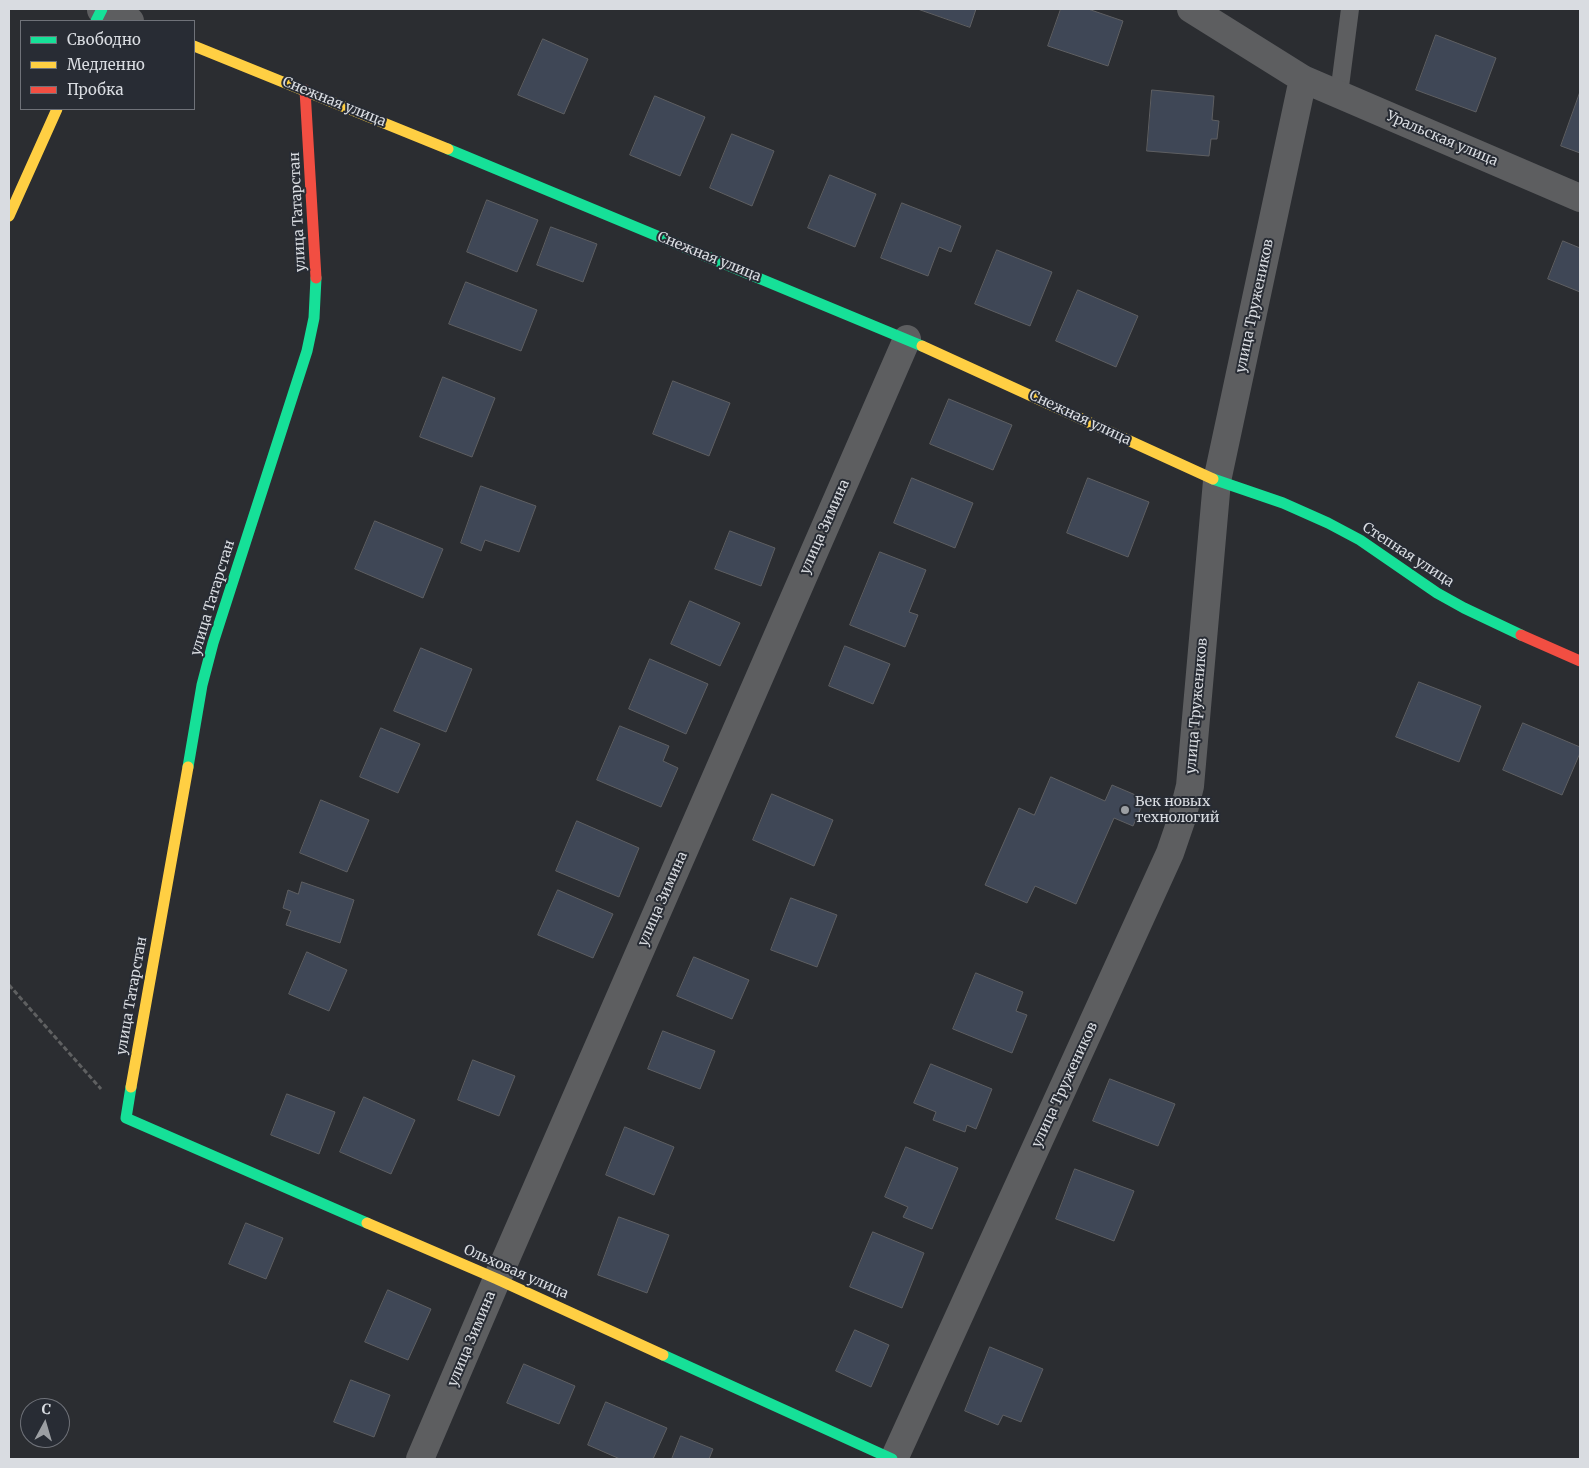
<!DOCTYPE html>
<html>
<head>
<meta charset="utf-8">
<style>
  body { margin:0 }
  #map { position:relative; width:1589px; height:1468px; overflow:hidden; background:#2b2d31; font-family:Merriweather,serif }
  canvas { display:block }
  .frame { position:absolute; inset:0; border:10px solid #d9dce1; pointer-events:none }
  .legend { position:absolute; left:20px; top:20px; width:175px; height:90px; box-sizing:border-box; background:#282c34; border:1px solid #6f7279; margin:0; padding:6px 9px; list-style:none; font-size:15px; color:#d9dce1 }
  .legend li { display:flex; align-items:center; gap:10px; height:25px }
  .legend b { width:25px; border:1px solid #6f7279 }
  .north { position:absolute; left:20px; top:1398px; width:50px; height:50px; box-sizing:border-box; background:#282c34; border:1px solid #6f7279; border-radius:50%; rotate:6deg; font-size:14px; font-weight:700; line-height:20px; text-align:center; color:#d9dce1 }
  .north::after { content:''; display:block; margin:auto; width:18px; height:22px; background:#9c9fa3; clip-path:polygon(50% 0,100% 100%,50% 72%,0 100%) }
</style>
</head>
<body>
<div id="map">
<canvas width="1589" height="1468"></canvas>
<div class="frame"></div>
<ul class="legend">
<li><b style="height:6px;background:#16e098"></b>Свободно</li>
<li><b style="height:6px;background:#ffcf43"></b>Медленно</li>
<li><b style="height:6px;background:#f24e42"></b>Пробка</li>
</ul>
<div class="north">С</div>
</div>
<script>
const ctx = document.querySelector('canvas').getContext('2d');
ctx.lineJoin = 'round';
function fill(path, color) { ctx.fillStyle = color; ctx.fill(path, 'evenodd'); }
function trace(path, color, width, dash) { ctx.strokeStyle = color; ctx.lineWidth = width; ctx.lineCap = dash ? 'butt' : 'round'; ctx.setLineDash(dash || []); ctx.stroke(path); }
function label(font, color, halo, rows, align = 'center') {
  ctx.font = font + ' Merriweather,serif'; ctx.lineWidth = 4; ctx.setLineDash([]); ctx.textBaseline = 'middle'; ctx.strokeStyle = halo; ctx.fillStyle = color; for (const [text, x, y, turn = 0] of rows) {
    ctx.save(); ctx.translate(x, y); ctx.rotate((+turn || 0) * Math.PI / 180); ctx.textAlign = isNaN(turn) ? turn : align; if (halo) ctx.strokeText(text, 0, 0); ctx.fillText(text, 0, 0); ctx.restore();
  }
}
const building = new Path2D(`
  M918 9H976L970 27Z
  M1061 9H1088L1123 21 1108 66 1048 46Z
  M1436 35 1496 58 1476 112 1416 90Z
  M543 39 588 59 564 114 518 95Z
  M1152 90 1214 96 1212 120 1219 121 1217 139H1211L1209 156 1147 151Z
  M1580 92V153L1561 146Z
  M655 96 705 117 680 176 630 155Z
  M732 134 774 151 752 206 710 188Z
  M830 175 876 194 855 247 808 228Z
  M487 200 538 220 517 272 467 252Z
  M902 203 961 226 951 252 939 247 928 276 881 258Z
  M551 227 597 244 583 282 537 265Z
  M1563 241 1580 248V292L1548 279Z
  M997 250 1052 272 1030 326 975 304Z
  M466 282 537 310 521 351 449 324Z
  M1078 290 1138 316 1116 367 1056 341Z
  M443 377 495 398 472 457 420 437Z
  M673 381 730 403 709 456 653 434Z
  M949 399 1012 425 993 470 930 444Z
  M912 478 973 503 955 548 894 523Z
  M1088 478 1149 502 1128 557 1067 533Z
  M481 486 536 506 519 552 485 540 481 551 461 543Z
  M375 521 443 549 423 598 355 569Z
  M730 531 775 548 761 586 715 569Z
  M880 552 926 570 909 612 918 615 905 647 850 625Z
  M690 601 740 623 720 666 671 644Z
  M845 646 890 664 873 704 829 686Z
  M421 648 472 669 446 732 394 711Z
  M650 659 708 684 686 734 629 709Z
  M1419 682 1481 706 1459 762 1396 737Z
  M1523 723 1580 747V753L1562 795 1503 770Z
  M620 726 669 746 663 761 678 768 661 807 597 780Z
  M381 728 420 744 398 793 360 777Z
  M1051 777 1105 801 1112 785 1145 799 1133 826 1114 818 1076 904 1035 886 1027 903 985 885 1019 808 1034 815Z
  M772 794 833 820 814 866 753 840Z
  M321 800 369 820 347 872 300 853Z
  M577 821 639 848 619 897 556 871Z
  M302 882 354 900 340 943 286 925 291 911 283 908 288 890 298 894Z
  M558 890 613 914 593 958 538 935Z
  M791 898 837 915 817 967 771 950Z
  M307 952 347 970 329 1011 289 994Z
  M694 957 749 980 732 1019 677 996Z
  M976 973 1023 992 1016 1011 1027 1015 1012 1053 953 1029Z
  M663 1031 715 1051 700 1089 648 1069Z
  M473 1060 515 1076 499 1116 458 1100Z
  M931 1064 992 1089 976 1129 967 1125 965 1132 933 1120 936 1112 914 1103Z
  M1110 1079 1175 1104 1158 1146 1093 1121Z
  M287 1094 335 1112 319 1154 271 1135Z
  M364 1097 415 1120 391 1174 340 1152Z
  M625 1127 674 1147 654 1195 606 1175Z
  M906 1147 958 1168 932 1229 903 1217 908 1207 885 1197Z
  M1075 1169 1134 1191 1114 1241 1056 1219Z
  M619 1217 669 1235 647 1293 598 1275Z
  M246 1223 283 1238 266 1279 229 1264Z
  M873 1232 924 1253 902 1308 850 1287Z
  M388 1290 431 1309 408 1360 365 1342Z
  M855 1330 889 1345 871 1387 836 1371Z
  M990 1347 1043 1369 1021 1422 1003 1415 998 1425 965 1411Z
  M524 1364 575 1386 559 1424 507 1403Z
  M351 1380 390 1395 374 1437 334 1422Z
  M606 1402 667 1428 653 1459H620L588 1445Z
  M681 1436 713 1449 709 1459H672Z`);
const path = new Path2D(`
  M9 985 101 1089`);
const lane = new Path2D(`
  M1339 94 1350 9`);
const street = new Path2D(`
  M1191 9 1303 79 1580 198
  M101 10 130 21
  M420 1459 497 1279 907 339
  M894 1459 1170 853 1182 818 1190 786 1217 481 1303 79`);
const fast = new Path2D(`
  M96 21 102 9
  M448 149 922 346
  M1213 479 1283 503 1328 523 1360 540 1437 593 1464 608 1521 635
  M188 767 202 685 213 643 307 351 314 318 316 278
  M131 1087 126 1118 367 1223
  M663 1355 892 1459`);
const slow = new Path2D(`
  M194 46 448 149
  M9 216 57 109
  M922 346 1213 479
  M131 1087 188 767
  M367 1223 497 1279 663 1355`);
const jam = new Path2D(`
  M305 90 316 278
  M1521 635 1580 661`);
const markers = [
  [1125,810,5,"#9c9fa3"]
];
const streetNames = [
  ["Снежная улица",334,102,22],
  ["Уральская улица",1442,139,23],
  ["улица Татарстан",298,212,-93],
  ["Снежная улица",709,257,22],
  ["улица Тружеников",1255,306,-78],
  ["Снежная улица",1080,418,25],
  ["улица Зимина",825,527,-66],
  ["Степная улица",1408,555,33],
  ["улица Татарстан",213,598,-73],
  ["улица Тружеников",1197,706,-85],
  ["улица Зимина",663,899,-66],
  ["улица Татарстан",132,996,-80],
  ["улица Тружеников",1065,1085,-65],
  ["Ольховая улица",516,1272,24],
  ["улица Зимина",472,1339,-67]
];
const poiNames = [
  ["Век новых",1135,802],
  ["технологий",1135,818]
];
fill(building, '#3f4756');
trace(building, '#5e5f62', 1);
trace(path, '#5f6061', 3, [5, 2.5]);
trace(lane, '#5d5e60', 18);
trace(street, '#5d5e60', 28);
trace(fast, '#16e098', 11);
trace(slow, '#ffcf43', 11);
trace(jam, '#f24e42', 11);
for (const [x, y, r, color] of markers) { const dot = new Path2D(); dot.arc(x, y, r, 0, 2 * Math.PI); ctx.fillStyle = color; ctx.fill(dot); trace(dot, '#282c34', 2); }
label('14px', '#d9dce1', '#282c34', streetNames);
label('14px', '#d9dce1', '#282c34', poiNames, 'left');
</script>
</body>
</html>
